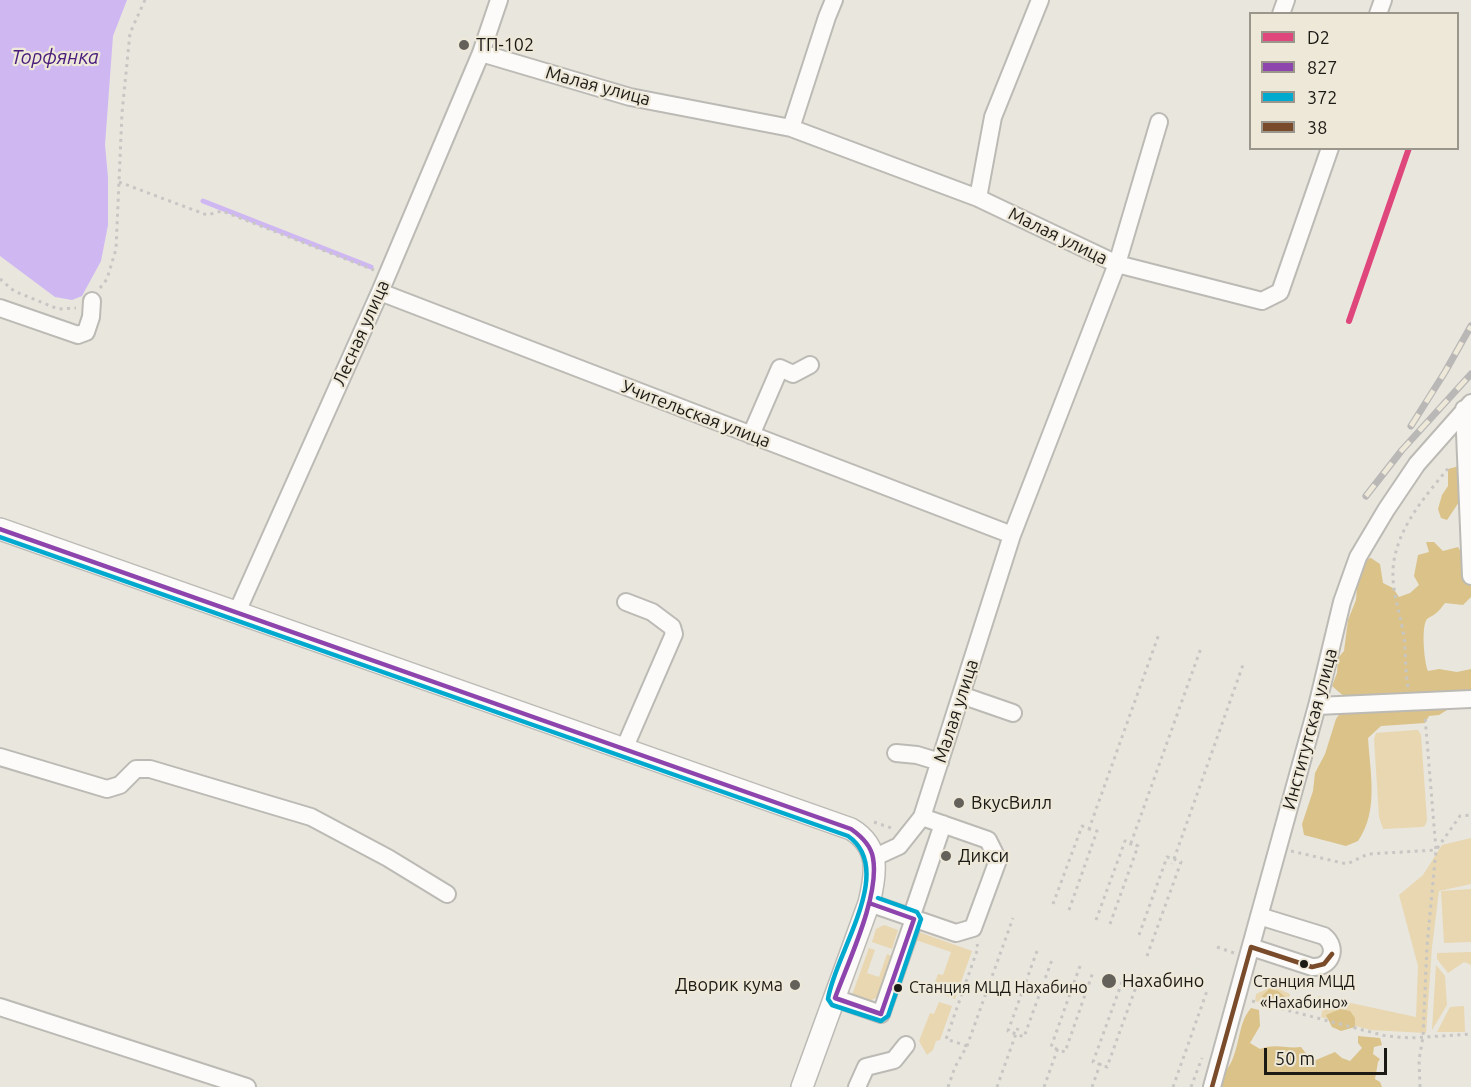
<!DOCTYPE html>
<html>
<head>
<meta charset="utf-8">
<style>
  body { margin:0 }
  #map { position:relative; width:1471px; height:1087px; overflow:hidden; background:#e9e6de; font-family:Ubuntu,sans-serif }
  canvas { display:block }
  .legend { position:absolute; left:1249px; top:12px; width:210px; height:138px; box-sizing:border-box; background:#eee8d9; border:2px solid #9a968b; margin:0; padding:8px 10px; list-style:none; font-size:18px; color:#1c1a15 }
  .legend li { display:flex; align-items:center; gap:12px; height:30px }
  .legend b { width:30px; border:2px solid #9a968b }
  .scale { position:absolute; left:1264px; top:1048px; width:123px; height:27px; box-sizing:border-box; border:3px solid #1c1a15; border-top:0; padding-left:8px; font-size:18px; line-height:21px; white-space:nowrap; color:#1c1a15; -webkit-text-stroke:4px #eee8d9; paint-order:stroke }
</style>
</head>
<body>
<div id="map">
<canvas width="1471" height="1087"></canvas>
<ul class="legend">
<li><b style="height:8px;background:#df477c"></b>D2</li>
<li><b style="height:8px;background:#8e44ad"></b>827</li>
<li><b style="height:8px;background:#00a9ce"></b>372</li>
<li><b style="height:8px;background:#7a4b2a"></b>38</li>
</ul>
<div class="scale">50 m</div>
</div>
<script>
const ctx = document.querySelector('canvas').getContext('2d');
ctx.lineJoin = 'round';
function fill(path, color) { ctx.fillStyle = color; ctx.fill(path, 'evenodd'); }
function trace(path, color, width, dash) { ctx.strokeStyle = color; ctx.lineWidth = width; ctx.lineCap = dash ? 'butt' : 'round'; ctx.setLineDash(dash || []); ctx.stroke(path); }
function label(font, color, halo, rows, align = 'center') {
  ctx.font = font + ' Ubuntu,sans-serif'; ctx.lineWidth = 4.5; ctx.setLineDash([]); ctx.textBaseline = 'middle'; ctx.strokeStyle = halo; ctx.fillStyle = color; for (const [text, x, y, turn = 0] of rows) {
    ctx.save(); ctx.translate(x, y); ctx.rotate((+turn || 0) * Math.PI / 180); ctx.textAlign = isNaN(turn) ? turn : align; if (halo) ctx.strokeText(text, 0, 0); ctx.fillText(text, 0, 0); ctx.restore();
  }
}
const green = new Path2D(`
  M1415 730H1418L1421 735 1427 820 1425 826 1422 827 1383 829 1379 817 1374 739 1376 733Z
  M1471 838V884L1439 891 1432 947 1426 1033 1371 1030 1321 1017 1323 1007 1316 1005 1318 996 1416 1017 1418 966 1399 895 1423 875 1442 845Z
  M1471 889V942L1444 943 1441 891Z
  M884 925 898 930 892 949 872 942 876 929Z
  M916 931 972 951 955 999 932 990 938 974 943 975 951 952 913 939Z
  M869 948 875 950 867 973 879 977 887 954 894 957 879 996 870 1001 852 995Z
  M1471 952V965L1464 962 1448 973 1437 959V953Z
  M1436 965 1445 976 1447 1005 1432 1030Z
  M1273 986 1290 994 1287 1009 1255 1001 1256 994Z
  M939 1002 952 1006 940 1040 936 1041 933 1050 927 1055 919 1041 930 1013 934 1014Z
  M1464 1006 1465 1032H1437L1450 1007Z`);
const forest = new Path2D(`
  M1459 466 1461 499 1447 520 1441 518 1438 509 1442 495 1448 486V469Z
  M1426 542H1434L1443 551 1458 547 1471 570V597L1463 605 1445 603C1442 607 1439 611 1435 614 1433 616 1429 617 1427 619 1421 626 1424 662 1428 671L1439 669 1457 672 1471 669V694L1414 692 1404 696 1387 694 1347 699 1332 686 1337 673 1338 658 1344 651 1348 620 1356 600 1357 587 1355 576 1360 561 1371 558 1380 564 1383 583 1393 588 1399 597 1410 593 1419 585 1414 576 1418 555 1429 552Z
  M1444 703 1447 710 1439 715 1429 716 1425 723 1381 726 1368 738C1370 772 1379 811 1358 841L1346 846 1304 835 1302 824 1313 791 1315 773 1325 754 1336 719 1343 709Z
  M1269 989 1278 991 1285 997 1286 1006 1275 1003 1264 1004 1262 996Z
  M1251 1008 1259 1010 1260 1026 1250 1043 1260 1049C1276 1043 1285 1049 1301 1047L1308 1056 1316 1060 1335 1052 1342 1058 1350 1061 1362 1048 1358 1043V1036L1380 1038 1382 1045 1374 1047 1373 1054 1380 1059 1378 1062 1375 1079 1380 1082 1382 1087H1216C1220 1076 1229 1069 1233 1058 1240 1041 1239 1022 1251 1008Z
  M1340 1009 1350 1011 1355 1018V1027L1341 1031 1332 1027 1326 1015Z`);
const water = new Path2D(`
  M0 0H127L113 36 105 145 108 177V225L101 261 82 296 72 300 55 297 0 256Z`);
const stream = new Path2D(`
  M203 201 371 267`);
const path = new Path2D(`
  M119 182 207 215 222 211 374 270
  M0 279 14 291 58 309 76 308
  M100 288 107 279 116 249 122 113 130 33 145 0
  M1408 687C1405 671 1406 653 1404 637 1401 617 1394 598 1393 578 1391 534 1424 498 1450 466
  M874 822 894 829
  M1291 851 1347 864 1368 854 1436 850 1425 716
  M1053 904 1082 826 1089 829 1159 634
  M1069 910 1097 831 1089 829 1088 832
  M1096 920 1125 841 1131 843 1201 648
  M1110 924 1138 846 1131 843 1130 847
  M1139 935 1167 857 1174 859 1244 662
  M1217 947 1234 953
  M1037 951 1008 1031 1024 1037 1053 957
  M1147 956 1181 862 1174 859 1172 864
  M1080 966 1051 1047 1065 1052 1093 972
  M1122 982 1093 1062 1107 1067 1141 973
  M1252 1001 1386 1036 1410 1038 1471 1034
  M967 1046 946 1039 978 948 977 944
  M948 1087 955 1067 967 1046 1013 918
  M997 1087 1018 1028
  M1044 1087 1059 1045
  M1092 1087 1102 1059
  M1173 1087 1208 988
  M1191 1087 1202 1058
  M1420 1087 1419 1060 1423 1037 1427 946 1436 850 1460 816 1471 815`);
const minor = new Path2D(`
  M1281 14 1286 0
  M1378 14 1383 0
  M481 53 630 97 791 128 978 198 1117 264 1262 301 1280 292 1330 148
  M791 128 827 17 834 0
  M978 198 993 117 1040 0
  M380 292 1012 535
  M0 308 78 335 86 332 91 317 92 301
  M1464 409 1471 576
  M751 435 780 368 793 374 810 365
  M237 612 380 292 481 53 499 0
  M961 695 1013 713
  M1317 706 1471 699
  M624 749 674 634 672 627 652 612 626 602
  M896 753 917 755 940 762
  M0 757 107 789 120 785 136 769H150L311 817 388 858 447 894
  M873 858 899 846 922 817 1012 535 1117 264 1159 122
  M869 903 956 933 973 928 998 860 988 840 922 817
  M911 918 943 824
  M1251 947 1312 967C1331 968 1339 948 1324 936L1259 916
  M835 998 881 1014 914 919
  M0 1007 247 1087
  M857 1087 866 1067 894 1060 906 1045
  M1212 1087 1317 706 1342 602 1358 557 1386 510 1417 464 1471 403`);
const major = new Path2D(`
  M0 529 851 829C881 847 876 874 869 903L802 1087`);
const rail = new Path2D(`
  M1411 426 1445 372 1471 326
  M1366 496 1402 450 1471 374`);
const bus1 = new Path2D(`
  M0 529 851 829C861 836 871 845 873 858 880 896 848 962 835 998L881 1014 914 919 869 903`);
const bus2 = new Path2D(`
  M0 537 848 836C897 870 834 955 828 999L832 1005 881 1021 888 1016 921 919 917 912 878 898`);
const bus3 = new Path2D(`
  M1212 1087 1251 947 1312 967 1324 964 1332 954`);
const rail1 = new Path2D(`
  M1349 321 1409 148`);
const markers = [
  [464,45,6,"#64615b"],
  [959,803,6,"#64615b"],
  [946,856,6,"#64615b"],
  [1304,964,5,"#1c1a15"],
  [1109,981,8,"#64615b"],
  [795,985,6,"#64615b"],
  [898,988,5,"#1c1a15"]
];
const busNames = [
  ["Станция МЦД",1304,982],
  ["«Нахабино»",1304,1003],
  ["Станция МЦД Нахабино",909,988,"left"]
];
const poiNames = [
  ["ТП-102",476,45],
  ["ВкусВилл",971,803],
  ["Дикси",958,856],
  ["Нахабино",1122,981],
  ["Дворик кума",783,985,"right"]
];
const streetNames = [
  ["Малая улица",598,86,15],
  ["Малая улица",1058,236,26],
  ["Лесная улица",361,333,-66],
  ["Учительская улица",696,414,21],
  ["Малая улица",956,711,-72],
  ["Институтская улица",1310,729,-75]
];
const waterNames = [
  ["Торфянка",55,57]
];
fill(green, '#e8d7b0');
fill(forest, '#dac289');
fill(water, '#cfb8f2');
trace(stream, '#cfb8f2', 5);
trace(minor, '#bcbab4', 20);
trace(major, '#bcbab4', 24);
trace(path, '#c8c6c3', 3, [3, 4.5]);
trace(minor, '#fcfbfa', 16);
trace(major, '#fcfbfa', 21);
trace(rail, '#b9b8b6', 7);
trace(rail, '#eee8d9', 4.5, [14]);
trace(bus1, '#8e44ad', 4.5);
trace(bus2, '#00a9ce', 4.5);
trace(bus3, '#7a4b2a', 4.5);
trace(rail1, '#df477c', 6);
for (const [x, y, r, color] of markers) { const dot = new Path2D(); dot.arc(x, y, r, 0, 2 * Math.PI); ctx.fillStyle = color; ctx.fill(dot); trace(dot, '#eee8d9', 2); }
label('16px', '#1c1a15', '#eee8d9', busNames);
label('18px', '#1c1a15', '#eee8d9', poiNames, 'left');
label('18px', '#1c1a15', '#eee8d9', streetNames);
label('italic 20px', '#491b7c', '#eee8d9', waterNames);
</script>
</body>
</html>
